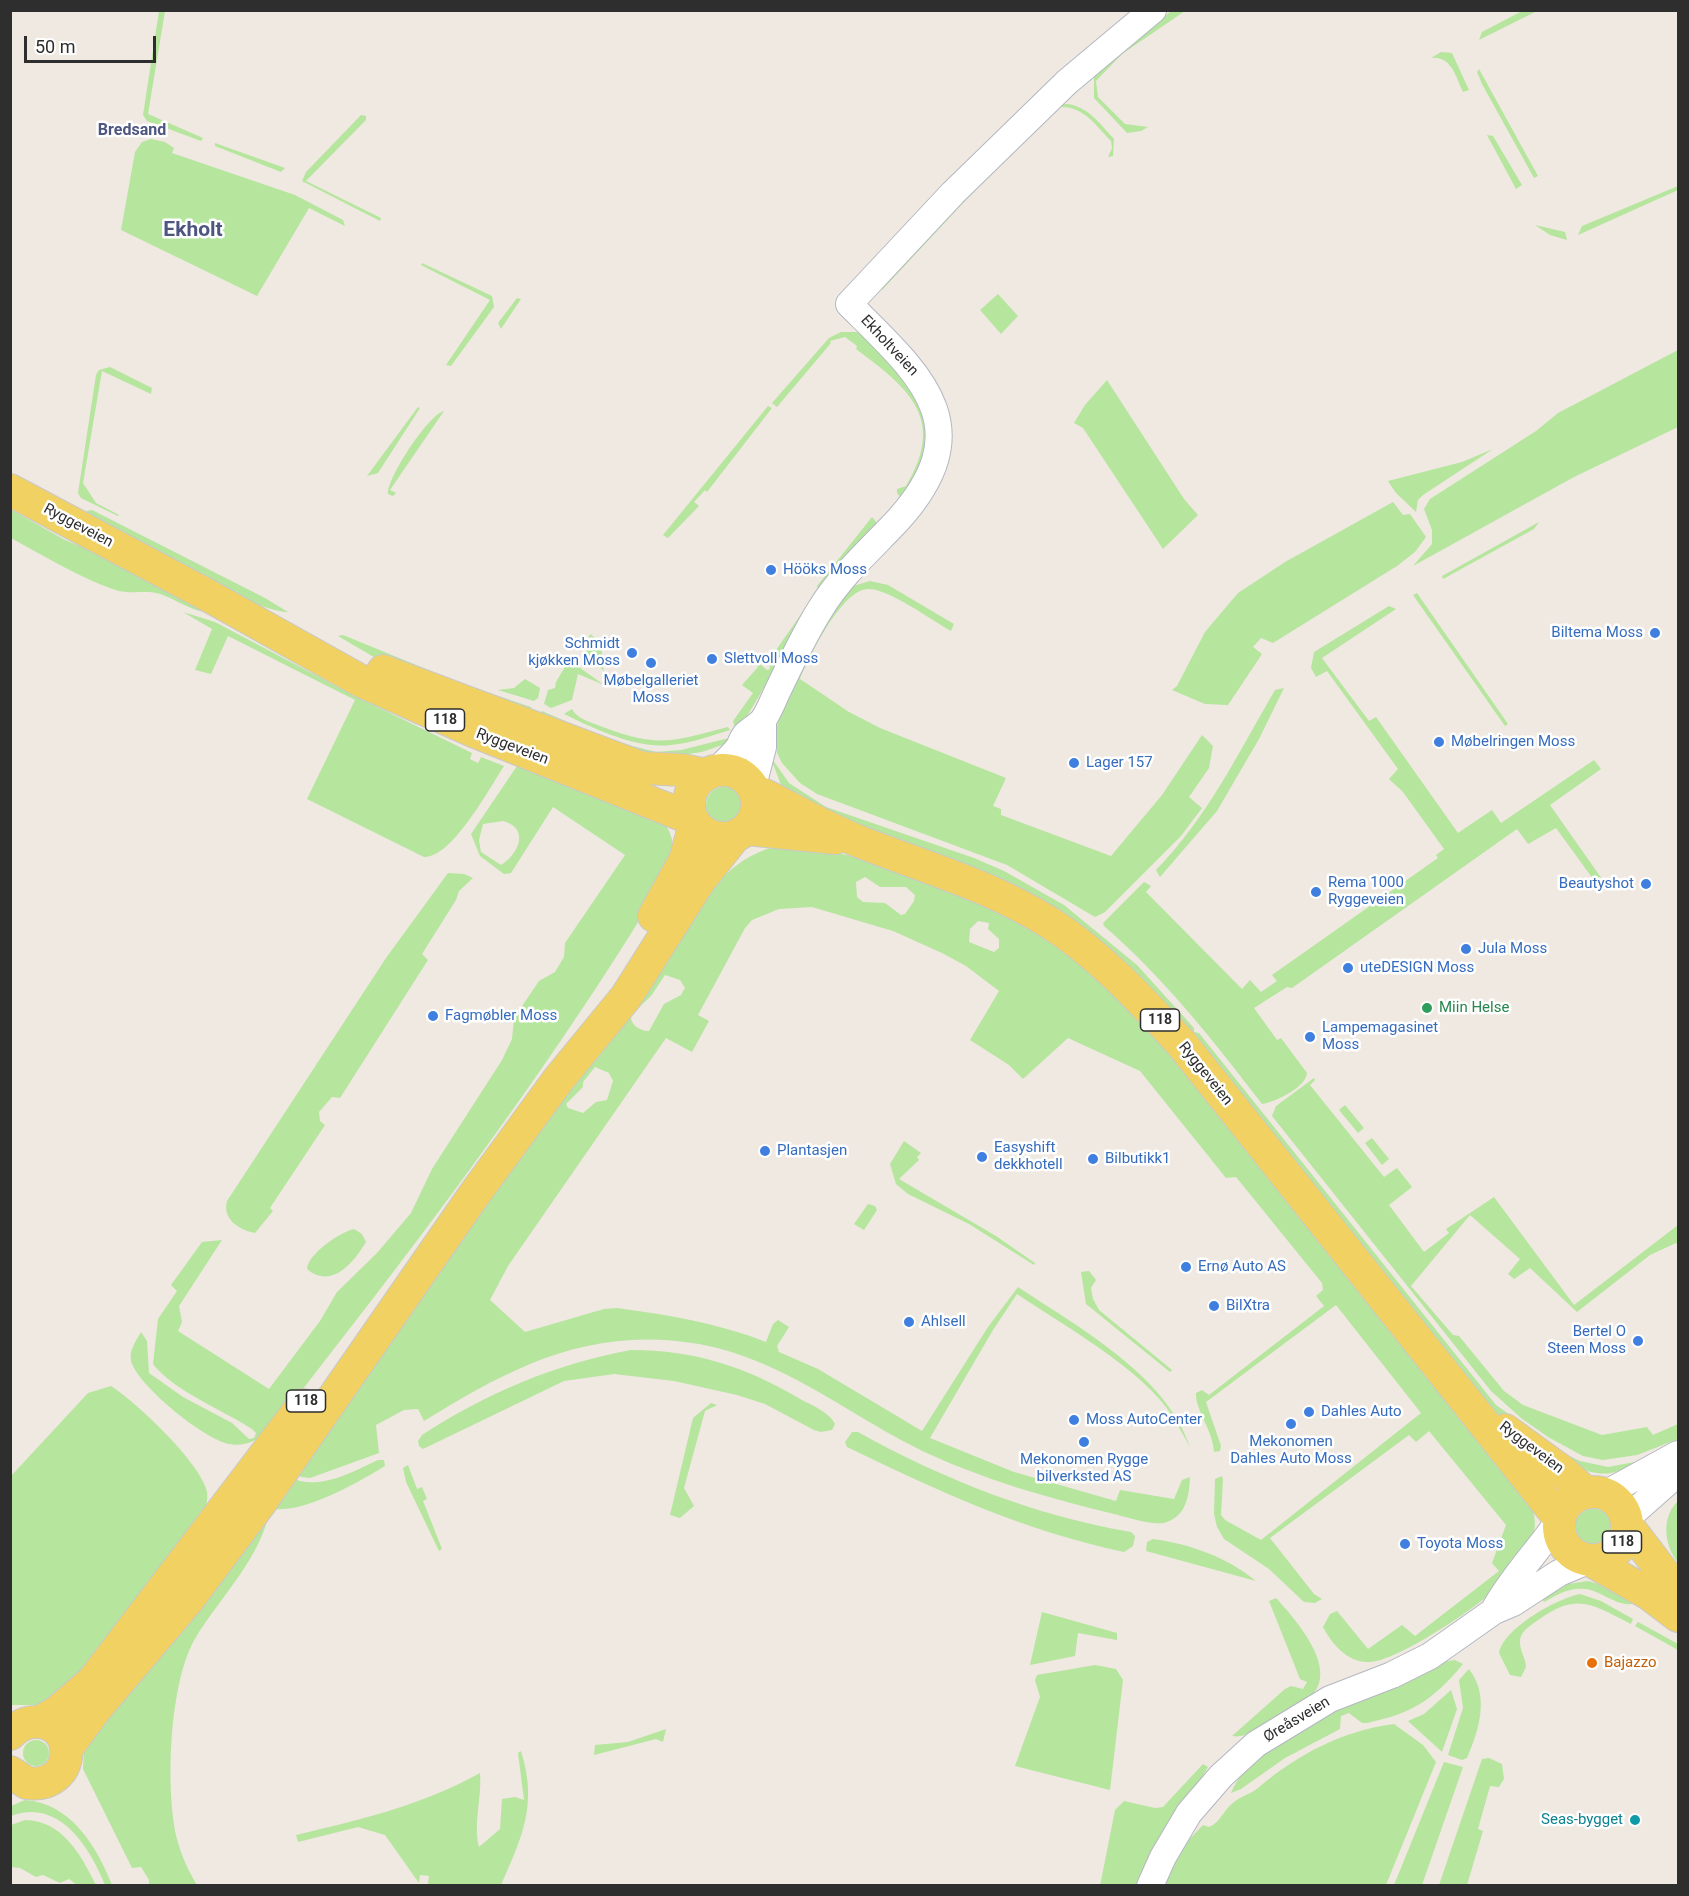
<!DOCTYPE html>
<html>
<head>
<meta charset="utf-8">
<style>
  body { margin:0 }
  #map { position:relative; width:1689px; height:1896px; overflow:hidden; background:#efe9e1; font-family:Roboto,sans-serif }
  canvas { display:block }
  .frame { position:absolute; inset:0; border:12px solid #2e2e2e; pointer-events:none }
  .scale { position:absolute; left:24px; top:36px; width:132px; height:27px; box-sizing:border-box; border:3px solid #2e2e2e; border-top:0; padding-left:8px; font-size:18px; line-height:21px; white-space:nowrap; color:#2e2e2e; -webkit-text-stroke:4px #fff; paint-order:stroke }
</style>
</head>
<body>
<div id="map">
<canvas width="1689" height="1896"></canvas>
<div class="frame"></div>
<div class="scale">50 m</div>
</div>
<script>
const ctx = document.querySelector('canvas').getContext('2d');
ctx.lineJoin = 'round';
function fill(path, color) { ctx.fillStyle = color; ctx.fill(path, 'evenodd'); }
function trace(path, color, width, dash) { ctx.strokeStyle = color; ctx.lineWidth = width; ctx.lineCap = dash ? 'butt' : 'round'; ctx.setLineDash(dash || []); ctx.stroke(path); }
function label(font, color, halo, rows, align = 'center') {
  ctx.font = font + ' Roboto,sans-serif'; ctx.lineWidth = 5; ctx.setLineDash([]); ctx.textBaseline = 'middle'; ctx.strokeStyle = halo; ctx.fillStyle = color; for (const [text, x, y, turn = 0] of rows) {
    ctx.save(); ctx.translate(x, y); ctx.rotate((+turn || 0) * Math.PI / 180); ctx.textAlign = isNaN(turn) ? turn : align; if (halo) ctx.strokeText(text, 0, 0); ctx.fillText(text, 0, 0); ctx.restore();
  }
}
const green = new Path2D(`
  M1524 10 1537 11 1479 40 1482 32Z
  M159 11H165L148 114 203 138 201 141 147 121 143 115Z
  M1171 11H1185L1122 54 1096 81 1098 97 1125 124 1148 127 1141 131 1127 133 1094 98V77Z
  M1441 52 1452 53 1469 90 1463 92C1456 77 1451 55 1431 58Z
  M1479 69 1538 176 1534 178 1482 84 1477 72Z
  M1059 104C1085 102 1098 122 1114 139L1113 156 1108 157 1112 148 1111 141C1096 126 1084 106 1060 107L979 186 882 290 881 285 904 259Z
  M361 115 366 116V120L306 181 381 218 380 221 302 181 306 172Z
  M1487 135 1493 136 1522 185 1516 189Z
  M151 139 165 142 174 148 172 153 295 195 343 220 345 226 309 208 257 296 121 230 135 152 142 142Z
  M215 143 285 168 281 172 215 146Z
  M1678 186V190L1578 235 1582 226Z
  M1535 225 1565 232 1567 240 1550 235Z
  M422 263 492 296 494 307 451 366 446 365 490 300 421 265Z
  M998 294 1018 316 1001 334 980 310Z
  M517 298 521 299 501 329 498 323Z
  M841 332H857L865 336 914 386 929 436 922 472 901 498 897 493V489L906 486C947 418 908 388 856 349L857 346 845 337 830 341 831 343 777 407 772 403 829 338Z
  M1678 350V427L1574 477 1413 566 1432 544V530L1424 509 1430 499 1536 431 1558 413Z
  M110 367 152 388 151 394 102 371 83 483 96 503 119 515 118 516 81 498 78 493 96 375 99 370Z
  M1107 380 1184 499 1198 515 1163 549 1083 428 1074 423 1085 405Z
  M768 406 772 408 707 492 705 490 694 502 699 506 668 538 663 535Z
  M418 407 420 408 378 473 367 476Z
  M444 411 390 490 396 493 393 496 388 494C387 478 428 415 444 411Z
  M1493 449 1423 495 1418 500 1416 512 1396 493 1388 481 1462 462Z
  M1393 502 1403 515 1410 514 1426 537 1415 552 1397 566 1273 643 1261 638 1253 647 1262 654 1228 705 1205 704 1172 690 1177 686 1205 632 1238 593 1285 562Z
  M10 509 65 540 112 559 208 612C192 612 176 599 160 594 147 590 133 594 119 591 90 583 38 553 11 538Z
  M92 510 265 598 288 612C248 611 130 538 89 516L86 511Z
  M872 517 877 523 778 664 740 728H735L733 721 753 693 742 685 758 667 755 663 756 661 767 670 770 669 769 660 818 590 817 586Z
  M1539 522 1534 529 1443 579 1442 576Z
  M870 581 888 585 954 624 951 631C931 620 890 589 868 589 842 589 809 657 800 679L849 712 880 728 1006 778 993 806 1001 809V815L1111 856 1162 795 1202 735 1213 746 1209 768 1189 797 1202 808 1181 836 1105 912 1095 917 1007 865 817 794 800 783 782 763 777 753V741L773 740 783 705 812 641 850 587Z
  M1417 593 1508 724 1505 726 1413 595Z
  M1389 606 1396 609 1322 658 1369 721 1376 717 1458 833 1492 810 1501 823 1594 760 1601 769 1550 805 1602 879 1601 890 1556 828 1528 844 1517 829 1292 988 1287 987 1254 1008 1277 1040 1281 1038 1307 1073C1306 1087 1276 1102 1262 1104 1213 1040 1165 979 1104 926L1103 923 1144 882 1151 886 1146 892 1242 989 1250 980 1261 992 1277 981 1272 975 1438 858 1436 855 1444 849 1403 792 1389 779 1398 769 1327 671 1316 677 1311 668 1314 652Z
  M183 612 215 622 357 697 472 753 470 759 478 763 481 757 504 766C489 789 452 858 424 857L307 799 355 700 228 636 211 674 195 670 212 629Z
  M590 634 603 644 601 660 604 671 589 657 585 648Z
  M343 635 460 683 531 707 532 711 389 666 338 636Z
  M569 660 604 685 578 674 572 700 551 708 544 704 548 690 555 688 556 682Z
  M525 679 540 688 538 698 534 701 498 690 514 688Z
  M1284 688 1259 739 1217 811 1160 877 1156 870C1209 815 1237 755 1275 690Z
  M572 709C577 719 590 722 600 726 658 748 670 742 728 727L730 730C711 736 691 743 671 745 636 749 595 729 564 714Z
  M542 711 609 740 656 752 681 750 733 737 725 744 702 752 654 759 536 719Z
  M770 756 789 783 826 807 974 858 1004 871 1064 905 1137 965 1194 1028V1032L1199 1033 1496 1405 1563 1453 1580 1461 1608 1467 1640 1461C1615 1474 1606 1478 1578 1468L1502 1419 1475 1392 1391 1290 1011 884 982 870 853 823 789 792 781 785Z
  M519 763 664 822C679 846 673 857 663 882 575 1027 475 1166 371 1301 347 1332 323 1363 299 1394 288 1406 279 1421 267 1432 256 1441 244 1447 229 1444 204 1439 138 1386 131 1361 129 1350 136 1341 141 1332L147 1341 149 1373 183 1397 232 1423 249 1439 254 1438 256 1433 252 1429C223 1410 174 1391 153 1364L158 1319 177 1291 171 1285 202 1242 222 1240 179 1306 182 1322 178 1331 269 1389 320 1321 337 1292 377 1253 411 1213 432 1169 502 1060 512 1039 514 1018 539 981 555 972 564 957 565 943 625 855 553 807 511 873 504 874 480 856 471 834ZM503 821C530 828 519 854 501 865L481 852 479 840 483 824Z
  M706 805a18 18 0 1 1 36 0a18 18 0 1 1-36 0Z
  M777 846C862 849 949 883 1023 925 1036 932 1051 938 1063 948 1089 968 1113 992 1138 1014L1532 1504C1534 1514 1536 1522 1534 1531 1532 1542 1512 1575 1504 1582 1484 1603 1394 1664 1368 1662 1347 1662 1332 1644 1323 1627L1330 1614 1337 1611 1368 1649 1402 1625 1415 1636 1499 1571 1492 1563 1506 1525 1429 1431 1416 1442 1409 1435 1270 1538 1314 1594 1322 1599 1315 1603 1304 1602 1269 1569 1224 1539 1217 1527 1214 1514 1215 1479 1222 1476 1223 1479 1221 1515 1225 1520 1261 1540 1421 1413 1336 1305 1206 1402 1221 1446 1220 1451 1214 1452C1213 1430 1195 1410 1196 1393L1202 1390 1209 1395 1324 1306 1316 1296 1323 1290 1322 1283 1236 1177 1226 1178 1140 1071 1068 1038 1023 1079 1009 1065 970 1040 999 991 966 966 942 953 893 931 812 907 779 909 752 920 745 928 698 1015 709 1021 692 1052 666 1038 508 1266 490 1300 525 1332 604 1309 617 1308C668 1315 718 1323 766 1342L773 1324 778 1320 789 1327 777 1346 779 1352 818 1369 922 1431 988 1327 1018 1287C1078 1327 1166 1375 1190 1447 1182 1433 1175 1419 1166 1407 1133 1364 1063 1325 1017 1294L993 1330 930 1438 1014 1472 1116 1501 1120 1490 1174 1499 1182 1480 1190 1477C1189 1495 1187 1515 1167 1522 1156 1527 1123 1516 1110 1513 1048 1498 986 1480 929 1454 850 1417 781 1356 692 1343 587 1327 510 1368 424 1421L418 1409 404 1410 376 1425 379 1453 310 1478 301 1477 293 1471 703 899C725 873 743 855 777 846ZM865 877 880 887H906L915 895 914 901 905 914 901 915 885 903 863 902 857 897 856 882ZM978 921 989 923 988 929 999 939V948L994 952 969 942 970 929ZM665 975 680 980 685 988 681 995 664 1004 649 1031C640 1031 630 1025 631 1015L651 996ZM595 1067 609 1073 613 1081 607 1100 596 1102 583 1113 568 1108 566 1104 583 1087V1082Z
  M448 873 464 874 473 878 459 891 456 900 422 954 428 960 340 1098 332 1097 319 1112 320 1121 325 1125 270 1208 273 1211 255 1233C239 1230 222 1219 227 1201L386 958Z
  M1314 1078 1315 1080 1310 1085 1384 1177 1397 1168 1412 1187 1389 1205 1424 1252 1449 1233 1446 1229 1494 1197 1574 1305 1678 1225V1245L1676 1243 1650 1255 1577 1312 1530 1268 1514 1279 1508 1274 1520 1259 1470 1215 1411 1286 1453 1335 1459 1336 1504 1391 1523 1405 1602 1435 1647 1427 1653 1435 1678 1424V1439L1637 1455 1603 1460 1583 1456 1548 1437 1521 1418 1491 1391 1272 1116 1276 1106Z
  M1345 1105 1364 1128 1358 1133 1339 1110Z
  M1372 1138 1389 1159 1382 1165 1365 1143Z
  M904 1141 921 1153 917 1157 919 1160 899 1179 996 1236 1035 1263 1034 1265 969 1224 908 1194 896 1184 890 1164Z
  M868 1204 875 1206 877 1210 864 1230 854 1224Z
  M354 1229 362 1234 366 1242C354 1262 332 1290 307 1269 308 1254 340 1232 354 1229Z
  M1089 1271 1096 1280 1091 1288 1093 1299 1099 1310 1172 1370 1170 1372 1086 1304 1081 1272Z
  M631 1350C695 1350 747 1367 802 1400 813 1406 829 1412 835 1424L832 1430 821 1432 814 1430 765 1404 737 1395 674 1381 614 1374 564 1381 423 1449 419 1446 418 1441 422 1435C487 1393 555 1364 631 1350Z
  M111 1386C135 1401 202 1464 207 1492 208 1500 206 1507 204 1515L118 1638 47 1705H11V1476L88 1393Z
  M711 1403 717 1405 705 1411 684 1488 694 1506 680 1518 670 1515 693 1418Z
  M852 1432H858C942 1479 1036 1516 1131 1532L1135 1536 1133 1546 1124 1552C1022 1530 940 1492 847 1447L845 1442Z
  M378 1460H384L385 1466C359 1482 300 1516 270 1508 262 1557 221 1596 196 1637 169 1681 165 1790 177 1839 181 1855 189 1872 197 1885H149V1880L141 1867 132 1868 83 1769 84 1744 95 1726 206 1592 289 1477C318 1492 352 1472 378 1460Z
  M408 1465 417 1489 422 1487 427 1499 423 1501 442 1549 439 1551 406 1482 403 1468Z
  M1678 1501V1563C1664 1545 1661 1517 1678 1501Z
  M1575 1527a18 18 0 1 1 36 0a18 18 0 1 1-36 0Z
  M1153 1539C1190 1544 1227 1557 1256 1581L1146 1551 1147 1542Z
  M1588 1581 1606 1586 1635 1603C1619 1609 1601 1590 1585 1589 1569 1587 1557 1595 1544 1602L1542 1599 1568 1584Z
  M1580 1594 1601 1601 1633 1619 1631 1624C1592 1604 1577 1592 1538 1620 1531 1625 1521 1631 1520 1640 1519 1650 1526 1658 1526 1667L1521 1677 1510 1675 1499 1653C1504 1628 1556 1599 1580 1594Z
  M1276 1598C1295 1619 1341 1670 1310 1697 1301 1705 1288 1710 1278 1716 1266 1724 1247 1739 1232 1736L1285 1689 1291 1686 1303 1689 1307 1682 1300 1679 1269 1601Z
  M1042 1612 1117 1633V1640L1078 1633 1075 1656 1030 1665Z
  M1638 1622 1678 1644V1650L1635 1626Z
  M1455 1660 1463 1664C1433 1700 1413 1713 1367 1723H1362L1349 1713 1341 1716 1340 1729 1285 1758 1241 1789 1231 1793C1259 1729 1379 1689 1441 1662Z
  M1095 1665 1116 1669 1123 1680 1110 1790 1015 1766 1040 1697 1035 1680 1037 1675Z
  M1469 1669C1490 1696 1479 1730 1467 1758L1462 1760 1448 1755 1463 1708 1459 1680Z
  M1451 1690 1457 1709 1442 1752 1408 1721 1424 1714Z
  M1394 1724 1423 1745 1436 1762 1386 1885 1160 1886 1178 1851 1203 1825 1209 1827C1220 1823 1224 1809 1234 1802 1241 1796 1251 1794 1258 1788 1298 1754 1342 1731 1394 1724Z
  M666 1729 663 1742 656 1739 594 1755 595 1745 628 1742Z
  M23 1753a13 13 0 1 1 26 0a13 13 0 1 1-26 0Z
  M521 1751C538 1805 522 1837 501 1885H428L429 1876 420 1875 419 1883 385 1835 358 1827 298 1842 296 1835C359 1820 423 1805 480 1773 482 1798 473 1823 479 1847L500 1829 502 1799 515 1797 524 1800 518 1753Z
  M1489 1758 1502 1764 1504 1779 1499 1787 1490 1786 1478 1829 1483 1831 1467 1885H1439L1482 1759Z
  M1444 1762 1463 1767 1422 1885H1394Z
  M1203 1764 1208 1767 1140 1885 1100 1886 1115 1810 1124 1801 1155 1808 1163 1807Z
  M25 1800C71 1803 97 1847 112 1885H105C89 1846 59 1798 11 1816V1806Z
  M25 1820C63 1821 81 1855 96 1885H77L69 1879 60 1883 43 1875 36 1877 20 1868 11 1867V1825Z`);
const minor = new Path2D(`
  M717 770C724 763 733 755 739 747 741 742 742 739 745 735 750 730 758 726 763 720 769 712 774 698 779 688 792 661 805 633 821 608 842 574 872 548 899 519 983 425 918 373 849 304L953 193 1067 82 1153 10
  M753 786 763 747V720
  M1605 1494 1678 1454
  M1626 1519 1678 1473
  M1494 1610C1512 1577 1539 1550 1560 1519
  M1150 1886 1163 1857 1189 1813 1221 1776 1256 1744 1330 1699 1392 1675 1430 1656 1494 1611 1513 1603 1559 1573 1590 1560`);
const major = new Path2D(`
  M10 490 209 596 363 682 473 731 692 819
  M383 671 642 768 682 770 706 775
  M689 804a34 34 0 1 1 68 0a34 34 0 1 1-68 0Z
  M756 791C790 807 823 827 858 841 923 867 990 885 1050 923 1100 955 1140 999 1181 1043L1560 1519
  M747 829 835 838
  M654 916 685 860 695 824
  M1505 1430 1563 1472 1586 1493
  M1559 1526a34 34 0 1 1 68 0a34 34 0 1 1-68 0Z
  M1627 1525 1665 1575 1678 1589
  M1590 1560 1649 1594 1678 1616
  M40 1722 57 1712 93 1681 303 1405
  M10 1734C17 1727 25 1722 35 1722 79 1721 77 1790 27 1783L10 1772
  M67 1748 94 1711 188 1600 261 1502 474 1195 558 1080 626 997 700 880 735 836`);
const markers = [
  [771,570,6,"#3f7fe0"],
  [1655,633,6,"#3f7fe0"],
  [632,653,6,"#3f7fe0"],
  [712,659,6,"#3f7fe0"],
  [651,663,6,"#3f7fe0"],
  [1439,742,6,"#3f7fe0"],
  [1074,763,6,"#3f7fe0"],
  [1646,884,6,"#3f7fe0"],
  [1316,892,6,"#3f7fe0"],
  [1466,949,6,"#3f7fe0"],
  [1348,968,6,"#3f7fe0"],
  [1427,1008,6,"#2e9e5b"],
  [433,1016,6,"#3f7fe0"],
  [1310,1037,6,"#3f7fe0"],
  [765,1151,6,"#3f7fe0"],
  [982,1157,6,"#3f7fe0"],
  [1093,1159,6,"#3f7fe0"],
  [1186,1267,6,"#3f7fe0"],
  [1214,1306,6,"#3f7fe0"],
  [909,1322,6,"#3f7fe0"],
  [1638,1341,6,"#3f7fe0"],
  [1309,1412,6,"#3f7fe0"],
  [1074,1420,6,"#3f7fe0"],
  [1291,1424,6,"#3f7fe0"],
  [1084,1442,6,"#3f7fe0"],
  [1405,1544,6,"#3f7fe0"],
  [1592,1663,6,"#e8710a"],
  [1635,1820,6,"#0f9aa8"]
];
const shields = [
  [445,720,39],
  [1160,1020,39],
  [306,1401,39],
  [1622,1542,39]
];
const shieldNames = [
  ["118",445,720],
  ["118",1160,1020],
  ["118",306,1401],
  ["118",1622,1542]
];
const streetNames = [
  ["Ekholtveien",889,346,47],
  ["Ryggeveien",78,526,28],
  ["Ryggeveien",512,747,21],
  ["Ryggeveien",1205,1074,51],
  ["Ryggeveien",1531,1448,37],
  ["Øreåsveien",1297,1720,-31]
];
const shopNames = [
  ["Hööks Moss",783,570],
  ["Biltema Moss",1643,633,"right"],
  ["Schmidt",620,644,"right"],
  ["kjøkken Moss",620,661,"right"],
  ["Slettvoll Moss",724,659],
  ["Møbelgalleriet",651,681,"center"],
  ["Moss",651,698,"center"],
  ["Møbelringen Moss",1451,742],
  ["Lager 157",1086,763],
  ["Rema 1000",1328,883],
  ["Ryggeveien",1328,900],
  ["Beautyshot",1634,884,"right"],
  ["Jula Moss",1478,949],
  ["uteDESIGN Moss",1360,968],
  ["Fagmøbler Moss",445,1016],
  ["Lampemagasinet",1322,1028],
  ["Moss",1322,1045],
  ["Easyshift",994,1148],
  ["dekkhotell",994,1165],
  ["Plantasjen",777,1151],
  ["Bilbutikk1",1105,1159],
  ["Ernø Auto AS",1198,1267],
  ["BilXtra",1226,1306],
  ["Ahlsell",921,1322],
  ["Bertel O",1626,1332,"right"],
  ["Steen Moss",1626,1349,"right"],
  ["Dahles Auto",1321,1412],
  ["Moss AutoCenter",1086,1420],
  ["Mekonomen",1291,1442,"center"],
  ["Dahles Auto Moss",1291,1459,"center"],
  ["Mekonomen Rygge",1084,1460,"center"],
  ["bilverksted AS",1084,1477,"center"],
  ["Toyota Moss",1417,1544]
];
const leisureNames = [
  ["Miin Helse",1439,1008]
];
const foodNames = [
  ["Bajazzo",1604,1663]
];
const cultureNames = [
  ["Seas-bygget",1623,1820]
];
const neighbourhoodNames = [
  ["Bredsand",132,131]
];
const districtNames = [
  ["Ekholt",193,231]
];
fill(green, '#b6e59e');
trace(minor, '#b4b7c1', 28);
trace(major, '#c9c9c9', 34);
trace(minor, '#fff', 26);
trace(major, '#f2d163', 32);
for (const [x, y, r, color] of markers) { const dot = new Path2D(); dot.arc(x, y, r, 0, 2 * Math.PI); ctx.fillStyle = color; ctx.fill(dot); trace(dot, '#fff', 2); }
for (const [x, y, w] of shields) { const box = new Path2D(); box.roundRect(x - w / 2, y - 11, w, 22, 4.5); ctx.fillStyle = '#fff'; ctx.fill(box); trace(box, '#2e2e2e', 1.5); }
label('bold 14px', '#2e2e2e', null, shieldNames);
label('15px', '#2e2e2e', '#fff', streetNames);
label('15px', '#366cbe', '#fff', shopNames, 'left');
label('15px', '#27864d', '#fff', leisureNames, 'left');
label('15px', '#c56008', '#fff', foodNames, 'left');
label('15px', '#0d838f', '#fff', cultureNames, 'right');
label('bold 16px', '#4d5680', '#fff', neighbourhoodNames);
label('bold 21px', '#4d5680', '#fff', districtNames);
</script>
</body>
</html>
